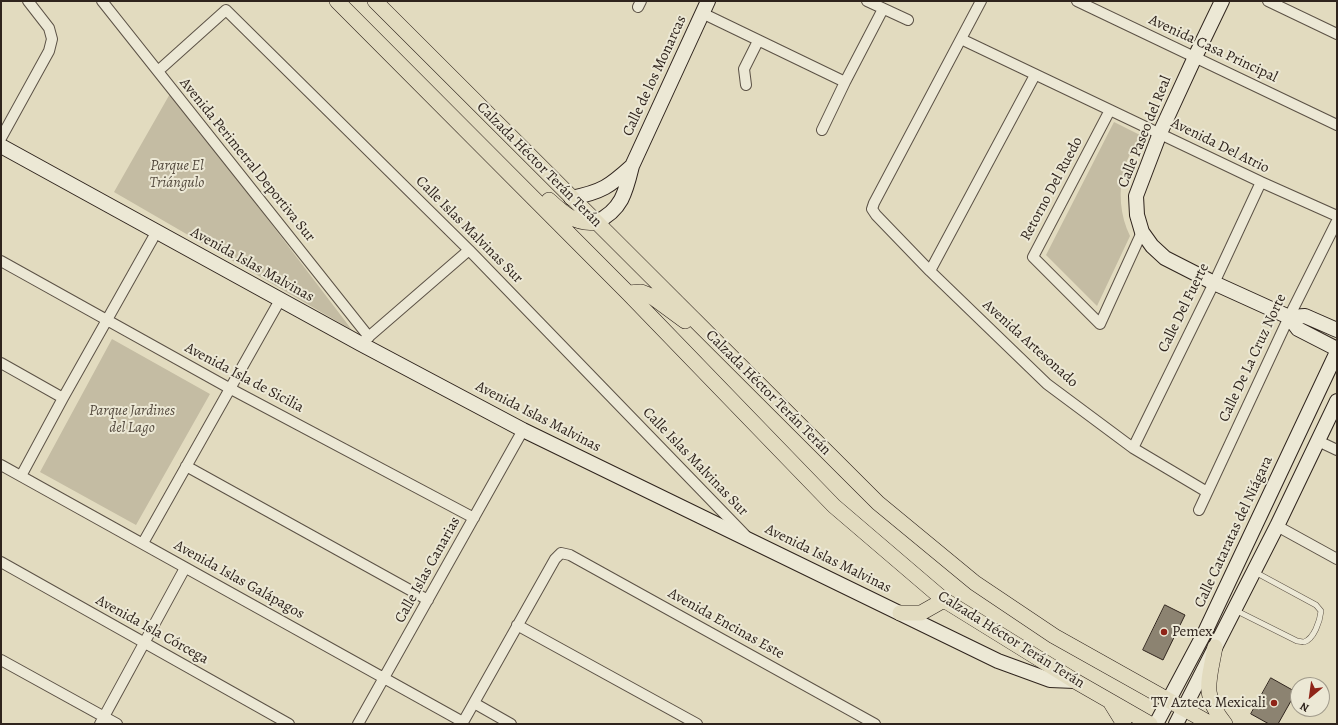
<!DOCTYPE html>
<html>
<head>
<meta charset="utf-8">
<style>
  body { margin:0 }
  #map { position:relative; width:1338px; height:725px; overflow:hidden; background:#e2dbbf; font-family:Alegreya,serif }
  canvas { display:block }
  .frame { position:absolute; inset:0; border:2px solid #2f241d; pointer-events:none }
  .north { position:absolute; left:1290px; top:677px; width:40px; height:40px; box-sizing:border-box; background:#ece8d5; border:1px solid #a09a8b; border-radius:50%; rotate:209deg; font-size:11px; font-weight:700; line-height:16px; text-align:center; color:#2f241d }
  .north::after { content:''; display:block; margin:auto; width:14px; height:18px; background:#8f2418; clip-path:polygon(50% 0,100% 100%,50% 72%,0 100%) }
</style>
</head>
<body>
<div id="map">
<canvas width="1338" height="725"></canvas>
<div class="frame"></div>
<div class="north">N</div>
</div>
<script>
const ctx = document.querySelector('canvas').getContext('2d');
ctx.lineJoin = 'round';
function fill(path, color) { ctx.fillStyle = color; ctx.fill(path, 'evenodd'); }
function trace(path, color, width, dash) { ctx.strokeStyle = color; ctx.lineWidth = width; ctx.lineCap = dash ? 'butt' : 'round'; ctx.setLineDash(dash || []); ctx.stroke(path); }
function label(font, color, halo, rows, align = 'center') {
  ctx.font = font + ' Alegreya,serif'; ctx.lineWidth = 4; ctx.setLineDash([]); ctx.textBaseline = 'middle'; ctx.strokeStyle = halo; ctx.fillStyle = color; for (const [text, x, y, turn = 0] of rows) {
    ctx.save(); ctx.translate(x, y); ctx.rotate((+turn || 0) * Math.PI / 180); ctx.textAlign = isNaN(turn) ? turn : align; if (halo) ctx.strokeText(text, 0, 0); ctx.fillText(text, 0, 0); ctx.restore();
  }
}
const green = new Path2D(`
  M171 92 352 330 114 192Z
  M1114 122 1140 135C1135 146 1127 158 1124 169 1118 191 1120 216 1130 236L1097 306 1046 255Z
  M112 339 210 394 136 525 40 472Z`);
const building = new Path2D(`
  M1165 605 1185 615 1163 660 1143 650Z
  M1271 678 1296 692 1278 724H1269L1251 714Z`);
const lane = new Path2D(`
  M1235 610 1297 641C1300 641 1302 642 1304 642 1314 639 1320 621 1321 611L1316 605 1255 572`);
const street = new Path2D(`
  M102 1 369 337
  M867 1 908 20
  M981 1 874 203 872 209 876 215 930 271 1047 384 1133 448 1207 492
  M1077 1 1337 125
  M1268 1 1337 34
  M638 7 641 1
  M702 13 845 82
  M961 39 1261 182 1337 216
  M158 71 226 10 469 250 745 535
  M746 85 744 69 758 41
  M1110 110 1033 257 1100 324 1142 232
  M822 130 845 82 883 9
  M1 138 49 51 52 39 49 28 28 1
  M1 261 229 388 474 518
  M930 271 1035 75
  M365 340 469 250
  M1 363 63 398
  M1318 441 1337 450
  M1133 448 1214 283 1261 182
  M1 465 463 722
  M186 466 428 600
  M21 476 63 398 157 231
  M1199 510 1289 317 1337 221
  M1277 526 1337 559
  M143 543 280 300
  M1 562 289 724
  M517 625 697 724
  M1 660 117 724
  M474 703 511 724
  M100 724 185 568
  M358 724 523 430
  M462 724 555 559 561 553 570 555 875 724`);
const secondary = new Path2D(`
  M1222 1 1195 57 1160 133 1136 196 1137 215 1142 232 1152 246 1165 258 1214 283 1289 317 1305 316 1337 330
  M1 146 361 344 523 430 998 661 1050 680 1075 681
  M571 198C602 192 610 186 632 166
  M596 222C622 210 626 191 632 166L708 1
  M1289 317 1298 329 1337 349
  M1156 724 1205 632 1337 352
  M1176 724 1277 526 1337 401`);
const primary = new Path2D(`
  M337 1 628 293 834 506 944 600 1075 681 1150 724
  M375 1 878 503 975 583 1054 636 1211 724
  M549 200C563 213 576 225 596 222
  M628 293 641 292 651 296 685 321
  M900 613H921L944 600
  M1215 647C1209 682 1201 694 1225 724
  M1111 703 1124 724`);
const markers = [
  [1164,632,4,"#8f2418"],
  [1274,703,4,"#8f2418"]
];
const streetNames = [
  ["Avenida Casa Principal",1213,49,25],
  ["Calle de los Monarcas",655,76,-65],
  ["Calle Paseo del Real",1145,132,-68],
  ["Avenida Del Atrio",1220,146,26],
  ["Avenida Perimetral Deportiva Sur",247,160,51],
  ["Calzada Héctor Terán Terán",539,165,45],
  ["Retorno Del Ruedo",1052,189,-62],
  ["Calle Islas Malvinas Sur",469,230,45],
  ["Avenida Islas Malvinas",252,265,29],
  ["Calle Del Fuerte",1184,308,-64],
  ["Avenida Artesonado",1030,344,42],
  ["Calle De La Cruz Norte",1253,358,-65],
  ["Avenida Isla de Sicilia",244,378,28],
  ["Calzada Héctor Terán Terán",768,393,45],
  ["Avenida Islas Malvinas",538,417,27],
  ["Calle Islas Malvinas Sur",695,462,46],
  ["Calle Cataratas del Niágara",1234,532,-65],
  ["Avenida Islas Malvinas",828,559,26],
  ["Calle Islas Canarias",428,570,-61],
  ["Avenida Islas Galápagos",239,580,29],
  ["Avenida Encinas Este",726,624,29],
  ["Avenida Isla Córcega",152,630,29],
  ["Calzada Héctor Terán Terán",1011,640,32]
];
const parkNames = [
  ["Parque El",177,166],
  ["Triángulo",177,183],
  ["Parque Jardines",132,411],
  ["del Lago",132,428]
];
const poiNames = [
  ["Pemex",1172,632],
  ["TV Azteca Mexicali",1266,703,"right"]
];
fill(green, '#c4bca3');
fill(building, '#8c8371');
trace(building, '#2f241d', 1);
trace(lane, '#5c5246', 6);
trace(street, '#5c5246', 12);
trace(secondary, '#2f241d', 16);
trace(primary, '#2f241d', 16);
trace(lane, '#ece8d5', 5);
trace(street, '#ece8d5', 10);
trace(secondary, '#ece8d5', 14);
trace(primary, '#e2dbbf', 15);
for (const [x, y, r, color] of markers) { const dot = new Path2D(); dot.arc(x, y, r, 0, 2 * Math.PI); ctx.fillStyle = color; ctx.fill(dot); trace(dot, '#ece8d5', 1.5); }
label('15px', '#2f241d', '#ece8d5', streetNames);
label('italic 15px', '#544a3e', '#ece8d5', parkNames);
label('15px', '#2f241d', '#ece8d5', poiNames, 'left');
</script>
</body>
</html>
